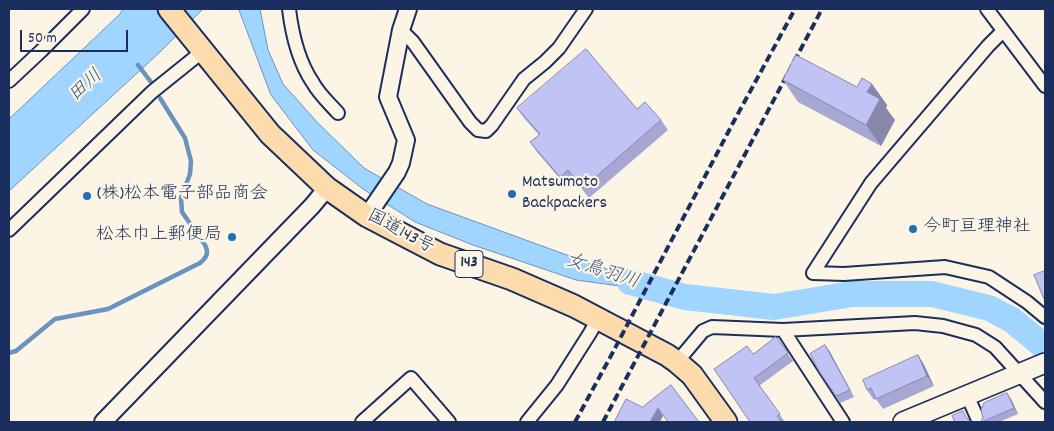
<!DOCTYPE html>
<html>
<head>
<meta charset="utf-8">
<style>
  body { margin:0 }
  #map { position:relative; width:1054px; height:431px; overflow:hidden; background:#fcf5e5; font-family:Dekko,sans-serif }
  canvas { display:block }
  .frame { position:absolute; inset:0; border:10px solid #1b2f5e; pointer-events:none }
  .scale { position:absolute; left:20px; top:30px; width:108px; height:22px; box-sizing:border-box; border:2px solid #1b2f5e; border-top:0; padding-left:6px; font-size:15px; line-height:18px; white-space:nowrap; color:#1b2f5e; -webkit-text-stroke:4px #fcf5e5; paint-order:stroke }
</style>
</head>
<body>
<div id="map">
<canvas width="1054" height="431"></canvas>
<div class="frame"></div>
<div class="scale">50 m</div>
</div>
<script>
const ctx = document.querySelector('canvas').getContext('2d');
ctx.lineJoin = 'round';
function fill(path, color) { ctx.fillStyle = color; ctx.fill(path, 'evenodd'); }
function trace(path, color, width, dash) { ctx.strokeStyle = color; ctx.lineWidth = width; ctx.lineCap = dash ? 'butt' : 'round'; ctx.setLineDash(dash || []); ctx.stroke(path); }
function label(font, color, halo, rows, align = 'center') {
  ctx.font = font + ' Dekko,"Klee One",sans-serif'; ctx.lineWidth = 4.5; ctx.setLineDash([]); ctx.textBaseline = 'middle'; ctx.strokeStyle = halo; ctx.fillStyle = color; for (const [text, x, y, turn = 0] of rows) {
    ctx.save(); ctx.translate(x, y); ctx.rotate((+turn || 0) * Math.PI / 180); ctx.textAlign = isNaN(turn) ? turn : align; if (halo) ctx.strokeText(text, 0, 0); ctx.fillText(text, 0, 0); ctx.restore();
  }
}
const water = new Path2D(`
  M123 9H203L160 52 9 191V119L120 14Z
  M239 9H260L268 50 283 84 317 122 364 168 427 204 586 262 685 295 576 280 473 245 415 222 363 189 313 150 271 95Z`);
const stream = new Path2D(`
  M138 65 151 82
  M9 353 16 351 55 319 108 309 200 263C207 257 209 253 205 245L182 212 181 198 190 174 191 161 185 138 160 98`);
const river = new Path2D(`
  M630 282 685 297 774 307 852 294H932L989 308 1012 320 1041 344 1045 349`);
const minor = new Path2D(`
  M289 9C292 34 298 61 313 83 319 94 329 103 338 113
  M987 9 1045 86
  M401 30 413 42 470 122 478 130 486 131 492 125 524 79 545 62 559 48 586 9
  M9 81 41 51 83 9
  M9 230 152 92 203 51
  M813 273 871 183 988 46 1003 31
  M813 273 844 274 945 267 989 277 1027 302 1045 317
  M783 330 843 422
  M677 362 703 331 712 327 783 330 915 323 943 326 976 335 995 347 1045 402
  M967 395 979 422
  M362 422 411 378 449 422
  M527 422 557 385 590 333 598 319`);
const tertiary = new Path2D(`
  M367 216 397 172 401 163 406 140 388 97 401 30 408 9
  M103 422 312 206 327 188`);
const secondary = new Path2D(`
  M903 422 1045 363`);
const trunk = new Path2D(`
  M169 9 270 134 327 188 367 216 440 254 512 279 574 306 667 355 677 362 692 375 726 422`);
const rail = new Path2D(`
  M575 422 613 352 734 121 795 9
  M603 422 822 9`);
const wall = new Path2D(`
  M783 80 857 87 872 84 887 105 886 108 895 120 881 146 798 102Z
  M517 108 637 109 661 120 668 130 589 198 575 180 567 187 537 152 530 142 539 135 524 118Z
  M776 337 793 361 759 386 785 422H750L753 354Z
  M825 345 830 352 854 397 840 403 819 371Z
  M918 355 924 365 934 386 883 409 876 399 874 400 867 390Z
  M1011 399 1018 414 999 422H980Z`);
const shadedWall = new Path2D(`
  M872 84 887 105 886 108 895 120 881 146 866 125 867 92Z
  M825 345 830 352 854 397 850 390Z
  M918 355 924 365 934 386 927 376Z
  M1007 393 1011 399 1018 414 1014 408Z
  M658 408 663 416 660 422H650Z`);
const building = new Path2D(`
  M586 49 637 109 645 102 661 120 583 188 568 170 560 177 530 142 540 134 517 108Z
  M796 55 857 87 862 78 872 84 867 92 880 99 866 125 783 80Z
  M1045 271V298L1044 299 1034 275Z
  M776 337 788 353 754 378 780 414 777 416 782 422H750L714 369 747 346 753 354Z
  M825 345 850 390 836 396 819 371 810 354Z
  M918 355 927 376 876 399 871 388 867 390 863 380Z
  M671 385 699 422H668L658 408 650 422H614L626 399 642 407Z
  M1007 393 1014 408 982 422H980L983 418 981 410 984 403Z
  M963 411 966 417 969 420 970 422H955L952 416Z`);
const markers = [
  [512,194,5,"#1f6fb2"],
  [87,196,5,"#1f6fb2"],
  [913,229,5,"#1f6fb2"],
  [232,237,5,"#1f6fb2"]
];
const shields = [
  [469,264,28]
];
const shieldNames = [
  ["143",469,264]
];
const poiNames = [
  ["Matsumoto",522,184],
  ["Backpackers",522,205],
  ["(株)松本電子部品商会",97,196],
  ["今町亘理神社",923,229],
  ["松本巾上郵便局",222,237,"right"]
];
const streetNames = [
  ["国道143号",400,233,28]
];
const waterNames = [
  ["田川",87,87,-43],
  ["女鳥羽川",602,273,18]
];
fill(water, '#9fd5fe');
trace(water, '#6a93be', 1);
trace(stream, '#6a93be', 4.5);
trace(river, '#9fd5fe', 26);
trace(minor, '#1b2f5e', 16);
trace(tertiary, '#1b2f5e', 20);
trace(secondary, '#1b2f5e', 22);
trace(trunk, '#1b2f5e', 25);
trace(minor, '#fcf5e5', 12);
trace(tertiary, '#fcf5e5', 16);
trace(secondary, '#fcf5e5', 19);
trace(trunk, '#fcdcac', 21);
trace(rail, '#1b2f5e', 4, [8, 4]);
fill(wall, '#a6a8d3');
fill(shadedWall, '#8788ac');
fill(building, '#c1c3f5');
trace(building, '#8788ac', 1);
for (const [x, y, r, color] of markers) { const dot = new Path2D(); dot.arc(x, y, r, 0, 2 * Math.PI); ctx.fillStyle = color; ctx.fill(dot); trace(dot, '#fcf5e5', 2); }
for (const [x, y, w] of shields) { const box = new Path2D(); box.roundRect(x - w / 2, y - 13.5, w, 27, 4); ctx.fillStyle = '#fcf5e5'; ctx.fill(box); trace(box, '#1b2f5e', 1); }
label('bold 16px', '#1b2f5e', null, shieldNames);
label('18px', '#1b2f5e', '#fcf5e5', poiNames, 'left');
label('18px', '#1b2f5e', '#fcf5e5', streetNames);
label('italic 19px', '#3c5886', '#fcf5e5', waterNames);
</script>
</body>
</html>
